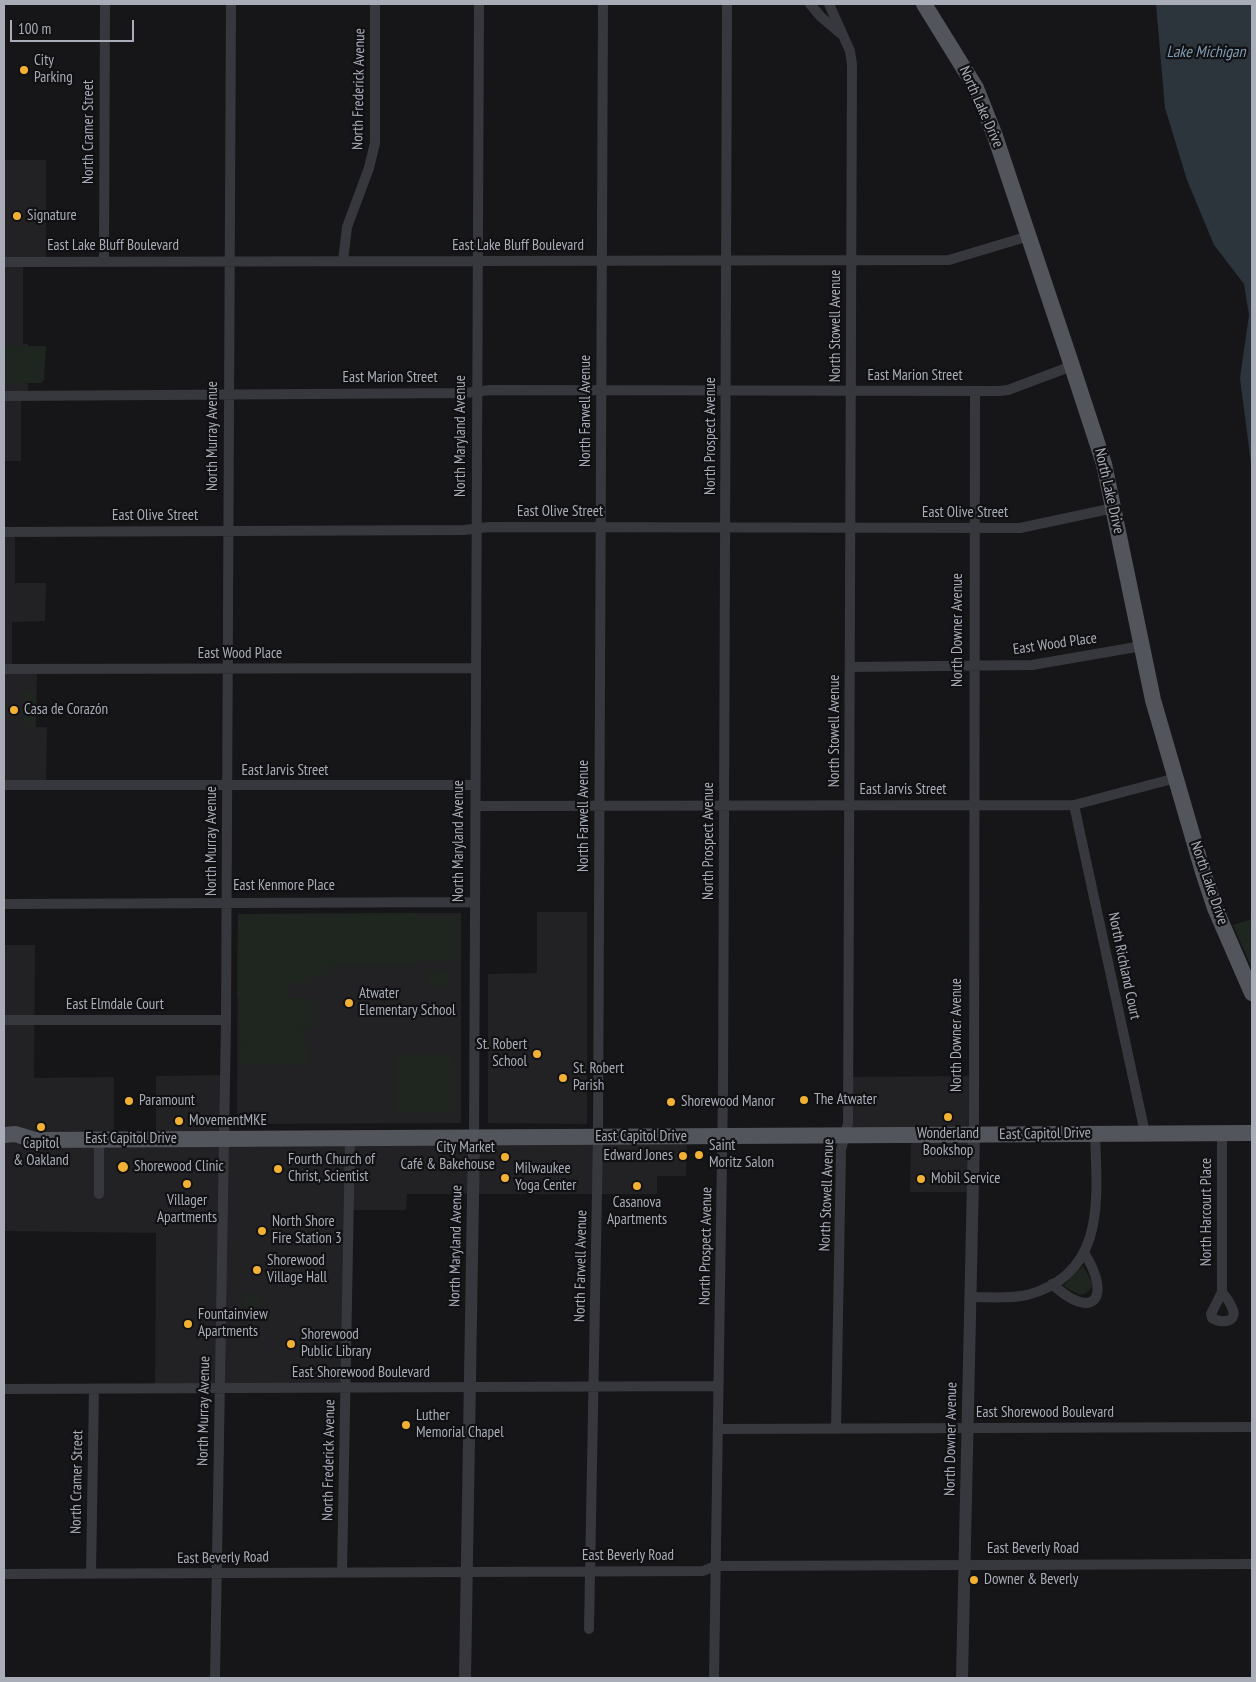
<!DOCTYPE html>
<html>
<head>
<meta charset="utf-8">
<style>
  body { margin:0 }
  #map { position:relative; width:1256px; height:1682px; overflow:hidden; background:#161618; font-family:"PT Sans Narrow",sans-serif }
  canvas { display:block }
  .frame { position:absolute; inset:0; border:5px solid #a8adb8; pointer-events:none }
  .scale { position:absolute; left:10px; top:20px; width:124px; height:22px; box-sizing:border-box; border:2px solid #a8adb8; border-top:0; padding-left:6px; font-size:15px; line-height:18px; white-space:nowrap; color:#a8adb8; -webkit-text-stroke:4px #111113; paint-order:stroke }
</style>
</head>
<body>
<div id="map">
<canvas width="1256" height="1682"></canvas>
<div class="frame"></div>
<div class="scale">100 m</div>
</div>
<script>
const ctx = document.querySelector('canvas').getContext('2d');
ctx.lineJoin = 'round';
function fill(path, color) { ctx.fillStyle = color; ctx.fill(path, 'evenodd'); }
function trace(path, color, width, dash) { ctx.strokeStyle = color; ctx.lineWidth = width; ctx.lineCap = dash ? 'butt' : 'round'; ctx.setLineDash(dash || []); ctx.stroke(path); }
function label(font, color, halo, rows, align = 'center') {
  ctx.font = font + ' "PT Sans Narrow",sans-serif'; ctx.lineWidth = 4.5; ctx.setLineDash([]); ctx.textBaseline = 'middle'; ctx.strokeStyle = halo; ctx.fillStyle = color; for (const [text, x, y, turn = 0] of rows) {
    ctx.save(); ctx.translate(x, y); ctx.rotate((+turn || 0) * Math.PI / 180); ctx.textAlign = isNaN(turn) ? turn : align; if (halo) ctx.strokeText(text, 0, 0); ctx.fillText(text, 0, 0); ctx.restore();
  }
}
const built = new Path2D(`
  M4 160H46V261L23 262V344H28V395L21 396V461H4Z
  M4 532H15V583H46L45 621 12 622V669H37L36 727H47L46 785H4Z
  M537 912H587V1124L488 1123V974L537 973Z
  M461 913V1123L237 1124 238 914Z
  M4 945H35L34 1078 114 1077V1138L156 1139V1076L225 1075 224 1139 687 1136 686 1176H657V1194H407L406 1210H349L346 1389H155L156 1233 4 1231Z
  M973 1076 974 1192H910L911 1135H844L848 1077Z`);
const green = new Path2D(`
  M4 346H46L44 380 41 383H4Z
  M24 692H36L35 728 24 727Z
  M417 913V917H457V961H418L417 938V965H329V976H312V983H287V998H312L314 1026 302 1028 311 1065 241 1064 240 998 237 995 238 914Z
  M1252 919V969L1233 925Z
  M427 969 449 970V987L427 986Z
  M397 1055H449L455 1063V1112H397Z
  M1083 1266 1092 1283V1287L1085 1294 1080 1295 1063 1286Z
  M243 1302a9 9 0 1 1 18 0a9 9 0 1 1-18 0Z`);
const water = new Path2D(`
  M1156 4H1252V471L1240 378 1249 315 1244 284 1214 245 1187 180 1165 108Z`);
const minor = new Path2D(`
  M810 4 821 17 841 34
  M829 4 850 51 852 64 848 1123 841 1150 836 1429
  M104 261 105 4
  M343 261 347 227 369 168 375 143V4
  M4 262 949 260 1029 236
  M4 396 465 393 490 390 999 391 1008 390 1072 366
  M4 532 464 530 489 527 1020 528 1114 508
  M851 667 1032 665 1142 646
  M4 669 476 668
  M4 785H475
  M1074 805 1145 1133
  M476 806 1074 805 1176 778
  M4 904 475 902
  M4 1020H226
  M974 1135 975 391
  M474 1138 479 4
  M99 1194V1138
  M1052 1284C1093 1322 1112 1298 1085 1254
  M1222 1292C1226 1297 1231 1304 1233 1310 1237 1323 1220 1323 1212 1318L1211 1314 1222 1292V1132
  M970 1297C989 1297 1009 1299 1027 1295 1107 1274 1097 1198 1095 1133
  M4 1389 718 1386
  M719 1429 1252 1427
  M342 1572 350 1139
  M4 1574 703 1571 715 1566 1252 1564
  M91 1574 94 1389
  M589 1629 598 1137 603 4
  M215 1678 226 1020 231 4
  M714 1678 723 1093 727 4`);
const tertiary = new Path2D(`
  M465 1678 474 1138
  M962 1678 974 1135`);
const primary = new Path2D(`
  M924 4 976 88 995 136 1070 360 1104 464 1153 700 1203 872 1215 908 1252 993
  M4 1135 15 1134 35 1140 1252 1133`);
const markers = [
  [24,70,5,"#f2b134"],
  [17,216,5,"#f2b134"],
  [14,710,5,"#f2b134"],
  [349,1003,5,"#f2b134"],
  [537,1054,5,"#f2b134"],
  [563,1078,5,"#f2b134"],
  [804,1100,5,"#f2b134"],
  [129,1101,5,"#f2b134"],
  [671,1102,5,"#f2b134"],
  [948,1117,5,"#f2b134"],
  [179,1121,5,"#f2b134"],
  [41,1127,5,"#f2b134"],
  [699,1155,5,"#f2b134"],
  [683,1156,5,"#f2b134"],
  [505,1157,5,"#f2b134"],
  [123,1167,6,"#f2b134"],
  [278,1169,5,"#f2b134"],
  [505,1178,5,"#f2b134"],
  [921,1179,5,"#f2b134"],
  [187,1184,5,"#f2b134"],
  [637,1186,5,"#f2b134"],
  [262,1231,5,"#f2b134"],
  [257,1270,5,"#f2b134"],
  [188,1324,5,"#f2b134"],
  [291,1344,5,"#f2b134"],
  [406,1425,5,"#f2b134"],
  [974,1580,5,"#f2b134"]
];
const poiNames = [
  ["City",34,61],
  ["Parking",34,78],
  ["Signature",27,216],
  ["Casa de Corazón",24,710],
  ["Atwater",359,994],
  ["Elementary School",359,1011],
  ["St. Robert",527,1045,"right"],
  ["School",527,1062,"right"],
  ["St. Robert",573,1069],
  ["Parish",573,1086],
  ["The Atwater",814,1100],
  ["Paramount",139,1101],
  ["Shorewood Manor",681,1102],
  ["MovementMKE",189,1121],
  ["Wonderland",948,1134,"center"],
  ["Bookshop",948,1151,"center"],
  ["Capitol",41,1144,"center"],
  ["& Oakland",41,1161,"center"],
  ["Saint",709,1146],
  ["Moritz Salon",709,1163],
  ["City Market",495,1148,"right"],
  ["Café & Bakehouse",495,1165,"right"],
  ["Edward Jones",673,1156,"right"],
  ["Fourth Church of",288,1160],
  ["Christ, Scientist",288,1177],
  ["Shorewood Clinic",134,1167],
  ["Milwaukee",515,1169],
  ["Yoga Center",515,1186],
  ["Mobil Service",931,1179],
  ["Villager",187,1201,"center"],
  ["Apartments",187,1218,"center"],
  ["Casanova",637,1203,"center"],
  ["Apartments",637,1220,"center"],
  ["North Shore",272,1222],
  ["Fire Station 3",272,1239],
  ["Shorewood",267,1261],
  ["Village Hall",267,1278],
  ["Fountainview",198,1315],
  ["Apartments",198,1332],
  ["Shorewood",301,1335],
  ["Public Library",301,1352],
  ["Luther",416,1416],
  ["Memorial Chapel",416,1433],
  ["Downer & Beverly",984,1580]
];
const streetNames = [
  ["North Frederick Avenue",359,89,-89],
  ["North Lake Drive",981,107,66],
  ["North Cramer Street",89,132,-90],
  ["East Lake Bluff Boulevard",113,246],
  ["East Lake Bluff Boulevard",518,246],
  ["North Stowell Avenue",836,326,-90],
  ["East Marion Street",915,376],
  ["East Marion Street",390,378],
  ["North Farwell Avenue",586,411,-90],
  ["North Murray Avenue",213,436,-90],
  ["North Maryland Avenue",461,436,-90],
  ["North Prospect Avenue",711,436,-90],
  ["North Lake Drive",1109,491,77],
  ["East Olive Street",560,512],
  ["East Olive Street",965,513],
  ["East Olive Street",155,516],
  ["North Downer Avenue",958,630,-90],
  ["East Wood Place",1055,644,-8],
  ["East Wood Place",240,654],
  ["North Stowell Avenue",835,731,-90],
  ["East Jarvis Street",285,771],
  ["East Jarvis Street",903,790],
  ["North Farwell Avenue",584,816,-90],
  ["North Murray Avenue",212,841,-90],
  ["North Maryland Avenue",459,841,-90],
  ["North Prospect Avenue",709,841,-90],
  ["North Lake Drive",1209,883,71],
  ["East Kenmore Place",284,886],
  ["North Richland Court",1124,966,78],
  ["East Elmdale Court",115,1005],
  ["North Downer Avenue",957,1035,-90],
  ["East Capitol Drive",1045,1134,-1],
  ["East Capitol Drive",641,1137],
  ["East Capitol Drive",131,1139],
  ["North Stowell Avenue",827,1195,-88],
  ["North Harcourt Place",1207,1212,-90],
  ["North Maryland Avenue",456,1246,-89],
  ["North Prospect Avenue",706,1246,-89],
  ["North Farwell Avenue",581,1266,-89],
  ["East Shorewood Boulevard",361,1373],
  ["North Murray Avenue",204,1411,-89],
  ["East Shorewood Boulevard",1045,1413],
  ["North Downer Avenue",951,1439,-89],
  ["North Frederick Avenue",329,1460,-89],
  ["North Cramer Street",77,1482,-89],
  ["East Beverly Road",1033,1549],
  ["East Beverly Road",628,1556],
  ["East Beverly Road",223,1558,-1]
];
const waterNames = [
  ["Lake Michigan",1206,52]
];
fill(built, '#222225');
fill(green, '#1e261f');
fill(water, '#2c353c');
trace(minor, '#37383d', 10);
trace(tertiary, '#37383d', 12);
trace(primary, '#53555c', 16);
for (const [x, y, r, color] of markers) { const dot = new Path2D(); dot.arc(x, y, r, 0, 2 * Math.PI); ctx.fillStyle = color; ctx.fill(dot); trace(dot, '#111113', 2); }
label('15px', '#a8adb8', '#111113', poiNames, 'left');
label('15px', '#a8adb8', '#111113', streetNames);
label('italic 16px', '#7f9bb3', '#111113', waterNames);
</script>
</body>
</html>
